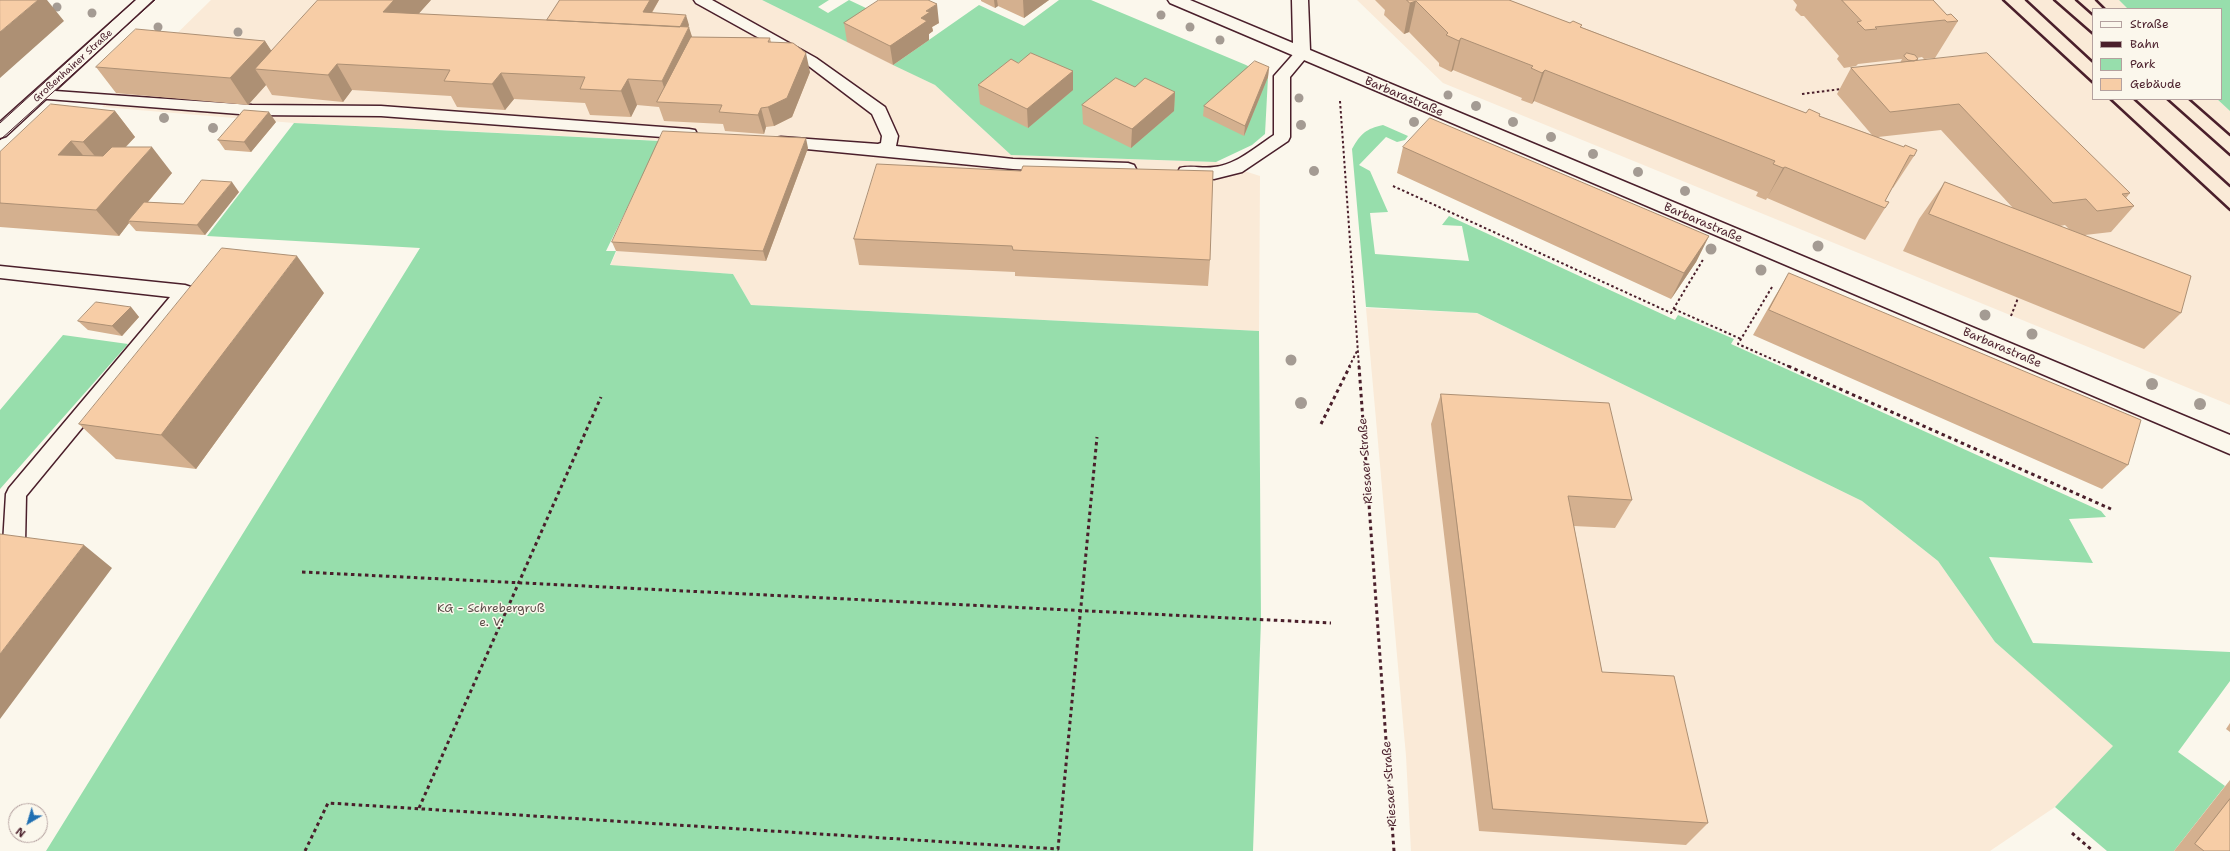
<!DOCTYPE html>
<html>
<head>
<meta charset="utf-8">
<style>
  body { margin:0 }
  #map { position:relative; width:2230px; height:851px; overflow:hidden; background:#fbf7ec; font-family:"Shantell Sans",sans-serif }
  canvas { display:block }
  .legend { position:absolute; left:2092px; top:8px; width:130px; height:92px; box-sizing:border-box; background:#fbf7ec; border:1px solid #b4a19f; margin:0; padding:5px 7px; list-style:none; font-size:12px; color:#4a1f2b }
  .legend li { display:flex; align-items:center; gap:8px; height:20px }
  .legend b { width:20px; border:1px solid #b4a19f }
  .north { position:absolute; left:8px; top:803px; width:40px; height:40px; box-sizing:border-box; background:#fbf7ec; border:1px solid #b4a19f; border-radius:50%; rotate:218deg; font-size:11px; font-weight:700; line-height:16px; text-align:center; color:#4a1f2b }
  .north::after { content:''; display:block; margin:auto; width:14px; height:18px; background:#1f6fb2; clip-path:polygon(50% 0,100% 100%,50% 72%,0 100%) }
</style>
</head>
<body>
<div id="map">
<canvas width="2230" height="851"></canvas>
<ul class="legend">
<li><b style="height:5px;background:#fbf7ec"></b>Straße</li>
<li><b style="height:5px;background:#4a1f2b"></b>Bahn</li>
<li><b style="height:11px;background:#97deac"></b>Park</li>
<li><b style="height:11px;background:#f7cda6"></b>Gebäude</li>
</ul>
<div class="north">N</div>
</div>
<script>
const ctx = document.querySelector('canvas').getContext('2d');
ctx.lineJoin = 'round';
function fill(path, color) { ctx.fillStyle = color; ctx.fill(path, 'evenodd'); }
function trace(path, color, width, dash) { ctx.strokeStyle = color; ctx.lineWidth = width; ctx.lineCap = dash ? 'butt' : 'round'; ctx.setLineDash(dash || []); ctx.stroke(path); }
function label(font, color, halo, rows, align = 'center') {
  ctx.font = font + ' "Shantell Sans",sans-serif'; ctx.lineWidth = 3; ctx.setLineDash([]); ctx.textBaseline = 'middle'; ctx.strokeStyle = halo; ctx.fillStyle = color; for (const [text, x, y, turn = 0] of rows) {
    ctx.save(); ctx.translate(x, y); ctx.rotate((+turn || 0) * Math.PI / 180); ctx.textAlign = isNaN(turn) ? turn : align; if (halo) ctx.strokeText(text, 0, 0); ctx.fillText(text, 0, 0); ctx.restore();
  }
}
const built = new Path2D(`
  M211 0H762L935 85 1011 155 1216 162 1260 176 1259 331 751 305 733 274 610 266 666 141 294 123 102 107Z
  M1357 0H2119L2128 9H2093V99H2217L2230 111V405L1443 83Z
  M1366 308 1477 313 1862 501 1938 561 1995 642 2114 746 2055 807 1990 851H1411L1406 756Z`);
const green = new Path2D(`
  M762 0H829L818 7 828 13 849 0 885 17 847 42Z
  M1059 0H1091L1246 65 1268 77 1265 134 1252 145 1216 162 1011 155 935 85 893 65 979 5 1024 26Z
  M2119 0H2230V111L2217 99H2221V9H2128Z
  M294 123 660 141 606 251H616L610 265 733 274 751 305 1259 331 1261 620 1253 851H46L420 248 207 236Z
  M1383 125 1408 136 1405 140 1397 142 1386 137 1359 165 1370 171 1388 212 1370 213 1375 254 1469 261 1462 226 1442 225 1449 216 1675 320 1678 315 1734 339 1731 344 2101 511 2106 517 2069 519 2093 563 1989 557 2033 643 2230 652V681L2178 752 2225 786 2174 851H2107L2055 807 2113 746 1995 642 1938 561 1862 501 1477 313 1366 307 1352 149C1361 133 1366 129 1383 125Z
  M63 335 128 344 0 489V410Z`);
const pathFar1 = new Path2D(`
  M1802 94 1841 89
  M1340 101 1359 367
  M1393 186 1671 313 1704 258
  M1772 287 1738 344 1790 367
  M1674 309 1741 339
  M2011 316 2018 298
  M1349 367 1358 349`);
const path = new Path2D(`
  M1359 366 1394 851
  M1788 366 2111 509
  M1321 424 1350 366
  M302 572 1331 623
  M419 808 601 397
  M2072 833 2093 851
  M305 851 328 803 1058 849 1097 437`);
const lane = new Path2D(`
  M694 0H712L816 58 885 107 898 136 896 146 1013 159 1128 163 1134 165 1136 169 1134 173 1128 175 1013 169 775 146 773 142 775 138 781 137 878 144 881 143 882 136 872 114 806 64 696 3Z
  M1302 48 1307 50 1310 53 1290 77V137L1288 141 1242 172 1214 179 1180 176 1178 172 1180 168C1191 165 1203 169 1214 167 1236 165 1256 147 1274 135V76L1297 50Z
  M41 90 252 105 381 106 689 129 695 130 697 134 695 138 689 139 381 116 252 115 35 98 33 95 35 92Z
  M0 266 185 285 191 287 194 292 26 496 25 544 22 550 14 553 6 550 3 544 6 494 9 488 170 297 0 278Z`);
const street = new Path2D(`
  M1168 0H1190L1293 43 1292 0H1308L1310 50 2230 435V454L1170 3Z`);
const secondary = new Path2D(`
  M136 0H153L6 136 0 138V122Z`);
const tram = new Path2D(`
  M0 123 135 0
  M0 140 155 0`);
const rail = new Path2D(`
  M2003 0 2093 83
  M2026 0 2093 62
  M2054 0 2093 34
  M2076 0 2093 15
  M2096 0 2105 9
  M2110 99 2230 210
  M2134 99 2230 186
  M2167 99 2230 155
  M2189 99 2230 135`);
const trees = [
  [57,7,4.5],
  [92,13,4.5],
  [1161,15,4.5],
  [158,27,4.5],
  [1190,27,4.5],
  [238,32,4.5],
  [1220,40,4.5],
  [1448,95,4.5],
  [1299,98,4.5],
  [1476,106,5],
  [164,118,5],
  [1414,122,5],
  [1513,122,5],
  [1301,125,5],
  [213,128,5],
  [1551,137,5],
  [1593,154,5],
  [1314,171,5],
  [1638,172,5],
  [1685,191,5],
  [1818,246,5.5],
  [1711,249,5.5],
  [1761,270,5.5],
  [1985,315,5.5],
  [2032,334,5.5],
  [1291,360,5.5],
  [2152,384,6],
  [1301,403,6],
  [2200,404,6]
];
const wall = new Path2D(`
  M431 0 418 14 547 20 560 0H659L652 13 689 25 688 27 692 37 770 38 771 42 810 72 792 117 774 126 766 127 764 134 725 131 723 124 664 121 659 107 637 105 631 117 590 115 585 103 514 99 505 110 457 107 451 96 352 90 343 102 272 95 266 85 248 105 116 93 96 67 265 41 271 51Z
  M981 0H1049L1024 18 998 6 995 8 981 1Z
  M1375 0H1509L1570 23 1582 25 1581 27 1806 113 1819 116 1872 135 1837 94 1851 68 1900 63 1902 59 1858 64 1856 66 1844 68 1837 59 1839 56 1804 16H1801L1795 10 1797 5 1793 0H1933L1947 15 1958 21 1935 58 1924 59 1922 57 1917 58 1918 59 1917 61 2130 193 2126 198 2134 206 2111 232 2085 235 2181 313 2144 349 1903 251 1919 219 1945 182 2013 208 1941 130 1878 137 1914 156 1893 188 1892 187 1885 201V208L1865 240 1767 198 1766 200 1756 196 1758 192 1534 101 1532 104 1521 100 1522 98 1453 70 1451 72 1439 66V63L1409 32 1404 34 1384 15 1385 10ZM2065 225 2069 229 2060 226Z
  M844 23H939L932 27 933 31 929 34V40L893 65 847 42Z
  M1269 67 1268 77 1244 136 1203 116 1204 106Z
  M1073 71V90L1028 128 980 104 978 85Z
  M1175 92 1174 111 1131 148 1083 124 1082 105Z
  M115 111 135 137 126 147 172 173 148 202 183 204 239 192 205 235 136 231 129 223 119 236 0 227V152Z
  M276 122 251 152 225 150 218 140Z
  M1403 147 1709 236 1696 262 1671 299 1397 173Z
  M808 148 766 261 616 251 612 242Z
  M1021 171 1210 260 1208 286 1015 276V272L859 265 854 239Z
  M1789 273 2128 465 2102 489 1753 335 1774 298Z
  M324 293 196 469 116 459 79 424Z
  M131 307 139 317 122 336 88 330 78 321Z
  M1441 394 1632 500 1615 528 1574 526 1602 672 1708 823 1686 845 1479 831 1431 424Z
  M2230 723V732L2226 729Z
  M2230 780V851H2174Z`);
const shadedWall = new Path2D(`
  M38 0H47L64 21 0 78V32Z
  M394 0H431L397 38 383 12Z
  M650 0H659L646 22 643 12Z
  M994 0H997L998 6 995 8Z
  M1023 0H1049L1024 18Z
  M1416 1 1409 32 1404 34 1410 3Z
  M937 4 939 23 932 27 933 31 929 34V40L893 65 890 46 921 18 926 11Z
  M686 15 689 25 676 52 673 42Z
  M689 27 697 53 669 103 662 81Z
  M1461 38 1453 70 1451 72 1459 41Z
  M265 41 282 67 255 69 266 85 248 105 230 78Z
  M806 53 810 72 792 117 774 126 768 107Z
  M337 64 352 90 343 102 328 75Z
  M1269 67 1268 77 1244 136 1245 126Z
  M1545 70 1534 101 1532 104 1542 73Z
  M1073 71V90L1028 128 1027 109Z
  M501 73 514 99 505 110 492 84Z
  M628 79 637 105 631 117 621 91Z
  M1175 92 1174 111 1131 148 1132 129Z
  M761 108 766 127 764 134 758 115Z
  M115 111 135 137 105 168 83 142Z
  M269 112 276 122 251 152 244 142Z
  M806 138 808 148 766 261 763 251Z
  M71 141 93 167 58 155Z
  M152 147 172 173 131 222 128 221 129 223 119 236 96 210Z
  M1785 167 1767 198 1766 200 1783 168Z
  M232 182 239 192 205 235 197 225Z
  M1709 236 1696 262 1671 299 1684 273Z
  M297 256 324 293 196 469 161 435Z
  M131 307 139 317 122 336 112 326Z
  M84 545 112 568 0 719V654Z`);
const building = new Path2D(`
  M0 0H38L0 32Z
  M318 0H394L383 12 689 27 662 81 628 79 621 91 580 89 585 77 501 73 492 84 444 81 450 70 337 64 328 75 255 69Z
  M560 0H650L643 12 686 15 680 27 547 20Z
  M879 0H928L937 4 926 11 930 12 921 18 927 21 890 46 844 23Z
  M1407 0H1509L1570 23 1573 21 1582 25 1580 27 1806 113 1809 109 1820 114 1819 116 1904 147 1905 145 1917 150 1914 156 1910 155 1885 201 1889 202 1885 208 1785 167 1783 168 1773 164 1775 161 1545 70 1542 73 1531 68 1533 66 1461 38 1459 41 1446 35 1448 33 1416 1 1410 3Z
  M1842 0H1933L1947 15 1951 14 1958 21 1947 22 1945 20 1875 27 1877 29 1865 30 1857 22 1861 21Z
  M136 29 265 41 230 78 96 67Z
  M691 37 770 38 768 42 793 43 806 53 787 98 768 107 761 108 758 115 719 112 722 105 657 102Z
  M1031 53 1073 71 1027 109 978 85 1011 59 1018 63Z
  M1907 53 1915 55 1918 59 1914 61 1908 60 1904 56Z
  M1987 53 2130 193 2122 194 2134 206 2097 211 2086 199 2053 203 1959 104 1890 112 1851 68Z
  M1255 61 1269 67 1245 126 1204 106Z
  M1116 78 1135 87 1145 78 1175 92 1132 129 1082 105Z
  M51 104 115 111 83 142 71 141 58 155 103 156 112 147H152L96 210 0 203V152Z
  M244 110 269 112 244 142 218 140Z
  M1430 118 1709 236 1684 273 1403 147Z
  M663 131 806 138 763 251 612 242Z
  M877 164 1021 171 1023 166 1213 171 1210 260 1013 250 1012 246 854 239Z
  M202 180 232 182 197 225 128 221 144 202 183 204Z
  M1945 182 2191 276 2181 313 1929 214Z
  M222 248 297 256 161 435 79 424Z
  M1789 273 2141 420 2128 465 1769 310Z
  M96 302 131 307 112 326 78 321Z
  M1441 394 1609 403 1632 500 1568 496 1602 672 1674 676 1708 823 1493 809Z
  M0 534 84 545 0 654Z
  M2230 799V851H2204L2195 844Z`);
const farStreetnames = [
  ["Großenhainer Straße",73,66,-42]
];
const streetNames = [
  ["Barbarastraße",1404,97,23],
  ["Barbarastraße",1703,223,23],
  ["Barbarastraße",2002,348,23],
  ["Riesaer Straße",1366,461,-94],
  ["Riesaer Straße",1390,784,-94]
];
const parkNames = [
  ["KG - Schrebergruß",491,609],
  ["e. V.",491,623]
];
fill(built, '#faead7');
fill(green, '#97deac');
trace(lane, '#4a1f2b', 3);
trace(street, '#4a1f2b', 3);
trace(secondary, '#4a1f2b', 3);
trace(pathFar1, '#4a1f2b', 2, [2.5, 2.5]);
trace(path, '#4a1f2b', 3, [3.5, 3.5]);
fill(lane, '#fbf7ec');
fill(street, '#fbf7ec');
fill(secondary, '#fbf7ec');
trace(tram, '#4a1f2b', 1);
trace(rail, '#4a1f2b', 2.5);
ctx.fillStyle = '#a49b93';
for (const [x, y, r] of trees) { ctx.beginPath(); ctx.arc(x, y, r, 0, 2 * Math.PI); ctx.fill(); }
fill(wall, '#d4b08f');
fill(shadedWall, '#ad9074');
fill(building, '#f7cda6');
trace(building, '#ad9074', 1);
label('10px', '#4a1f2b', '#fbf7ec', farStreetnames);
label('12px', '#4a1f2b', '#fbf7ec', streetNames);
label('12px', '#5d4f4b', '#fbf7ec', parkNames);
</script>
</body>
</html>
